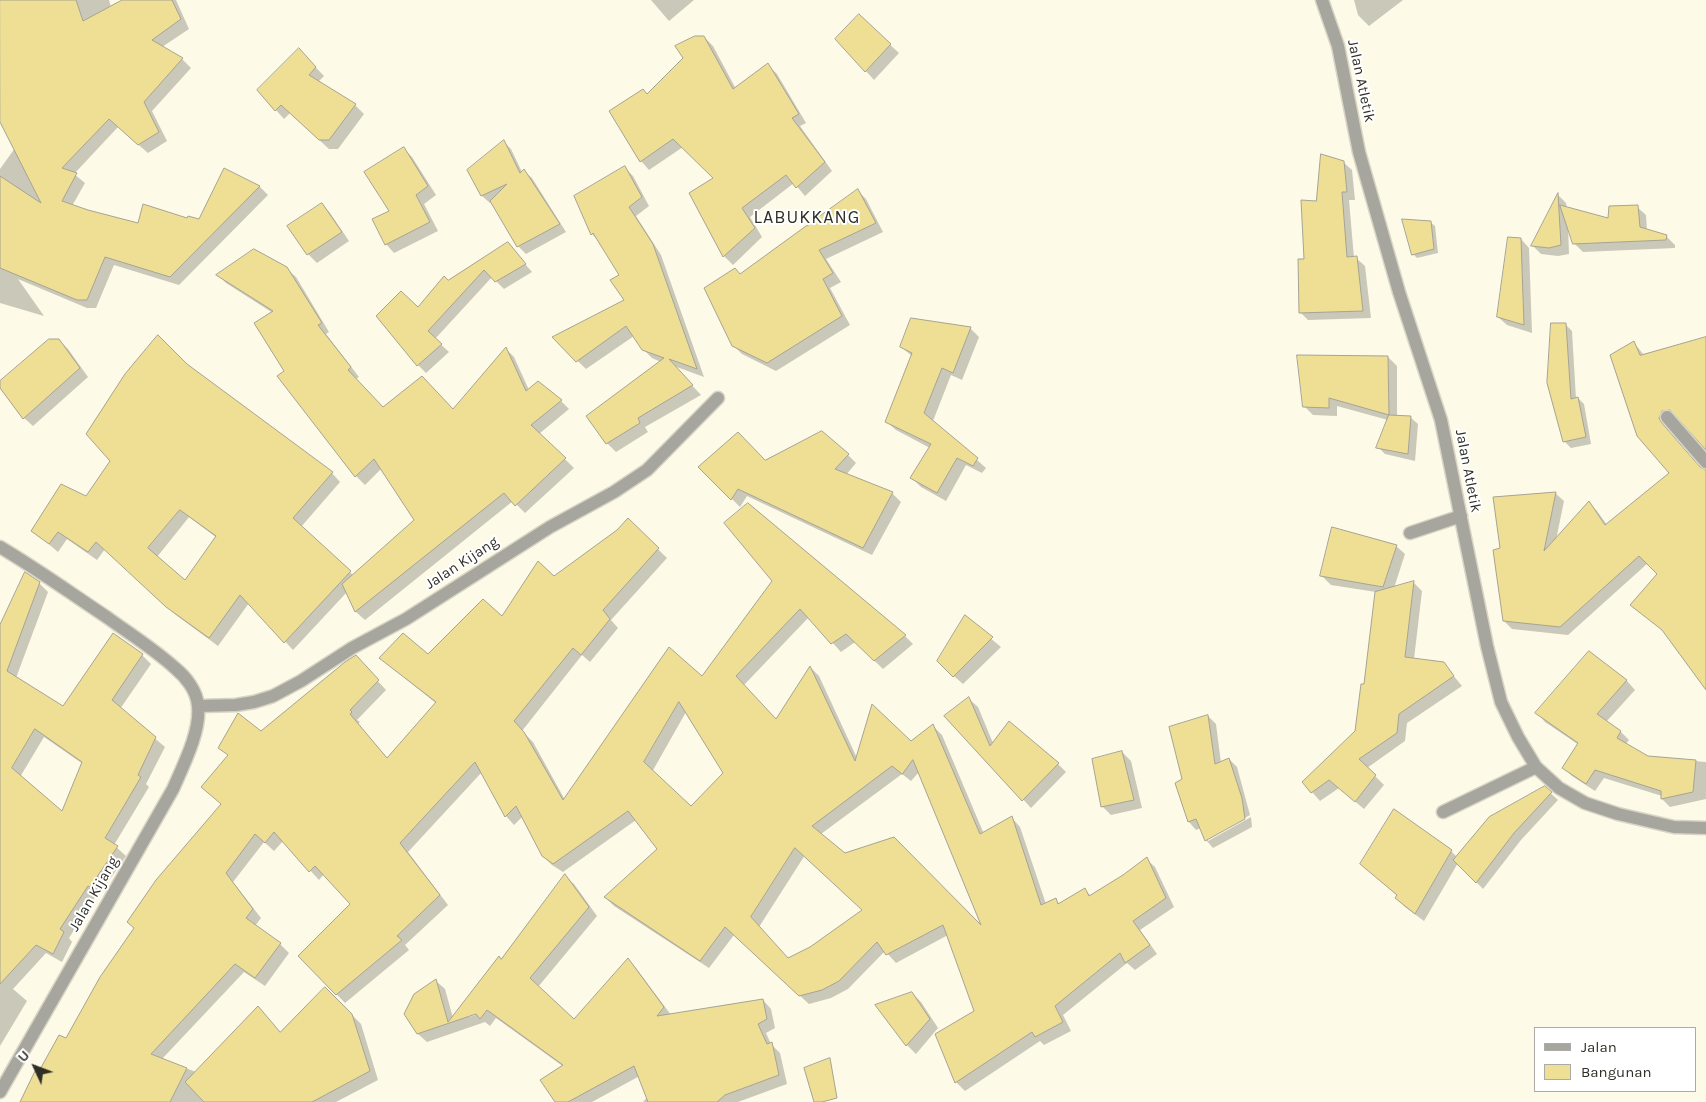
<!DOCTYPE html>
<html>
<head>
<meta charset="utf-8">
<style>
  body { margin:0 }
  #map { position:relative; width:1706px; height:1102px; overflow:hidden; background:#fdfae8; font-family:Karla,sans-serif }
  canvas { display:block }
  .legend { position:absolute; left:1534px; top:1027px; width:162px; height:65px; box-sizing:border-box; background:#fff; border:1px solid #acaba9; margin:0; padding:6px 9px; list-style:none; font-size:15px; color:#2f2e27 }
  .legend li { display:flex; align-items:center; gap:10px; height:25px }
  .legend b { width:25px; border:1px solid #acaba9 }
  .north { position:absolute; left:10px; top:1042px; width:50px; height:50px; -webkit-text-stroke:4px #fff; paint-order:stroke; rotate:313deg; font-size:14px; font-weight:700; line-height:20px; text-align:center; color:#2f2e27 }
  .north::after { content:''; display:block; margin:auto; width:18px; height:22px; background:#2f2e27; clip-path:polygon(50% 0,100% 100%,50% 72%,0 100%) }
</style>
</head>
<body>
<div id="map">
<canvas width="1706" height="1102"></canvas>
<ul class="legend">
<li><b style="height:6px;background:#a7a69e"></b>Jalan</li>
<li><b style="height:14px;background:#eedf95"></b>Bangunan</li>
</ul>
<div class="north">U</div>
</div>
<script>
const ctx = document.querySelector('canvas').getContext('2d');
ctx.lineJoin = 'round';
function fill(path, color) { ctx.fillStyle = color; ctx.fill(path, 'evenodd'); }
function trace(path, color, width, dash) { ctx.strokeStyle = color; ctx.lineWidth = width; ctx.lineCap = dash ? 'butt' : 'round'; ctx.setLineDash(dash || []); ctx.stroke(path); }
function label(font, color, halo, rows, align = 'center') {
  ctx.font = font + ' Karla,sans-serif'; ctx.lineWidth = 4; ctx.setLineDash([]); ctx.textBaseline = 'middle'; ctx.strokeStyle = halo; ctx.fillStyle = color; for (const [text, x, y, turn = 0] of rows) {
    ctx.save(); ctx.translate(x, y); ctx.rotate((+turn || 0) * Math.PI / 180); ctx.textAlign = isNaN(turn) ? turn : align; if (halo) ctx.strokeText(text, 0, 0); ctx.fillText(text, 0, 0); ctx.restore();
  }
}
const shadow = new Path2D(`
  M14 0H45L90 42 76 0H109L111 7 125 0H176L189 29 162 47 182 59 191 68 152 111 167 141 148 153 118 127 74 174 85 183 72 206 139 224 188 220 200 221 225 170 260 187 268 195 179 285 114 265 96 308H87L18 279 44 316 0 303V169L15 148 0 119V2Z
  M651 0H694L669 21Z
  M1354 0H1403L1369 26 1358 15Z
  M859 16 899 53 874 80 837 39Z
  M704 37 713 46 736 89 768 65 777 74 806 123 800 126 832 171 805 196 794 183 750 217 762 237 733 265 724 256 690 194 715 178 683 147 649 170 641 161 647 95Z
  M299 50 324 76 318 82 355 105 364 114 338 149H329L290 113 284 119 258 90Z
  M504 142 511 149 522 172 524 171 532 178 566 232 526 254 518 246 492 202 490 203 482 196 468 170Z
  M404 149 412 157 436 195 424 204 438 231 394 253 386 244Z
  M1343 162 1352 170 1355 200H1349L1354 258H1356L1365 266 1371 318 1308 320 1300 312 1305 260 1317 202Z
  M624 167 633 176 649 206 636 216 661 255 704 377 674 366 701 395 645 427 648 432 616 452 607 443 661 362 652 358 643 349 634 336 586 369 554 338 625 300 621 276 601 243 592 234Z
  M858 191 866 199 883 232 826 259 841 282 830 288 850 325 776 371 742 354 733 345 740 275 822 220Z
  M1558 195 1566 203 1567 208 1609 220 1637 207 1646 215 1647 231 1666 236 1675 245V248L1583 252 1574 243 1568 226 1569 254 1558 256 1541 254 1533 246Z
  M322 204 330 213 349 241 317 263 308 254 289 226Z
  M1430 222 1435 226 1438 253 1417 258 1413 254Z
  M1521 239 1529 248 1532 333 1507 325 1498 317Z
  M508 244 532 272 504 289 492 277 435 339 449 352 426 373 418 365V309Z
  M286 268 296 277 329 332 326 334 359 377 356 379 383 408 453 411 506 349 514 357 529 390 561 401 569 409 539 434 574 468 525 513 513 501 365 620 356 612 347 592 293 650 249 603 218 646 176 615 105 549 97 560 67 539 58 552 33 531 86 498 187 365 332 473 340 482 301 527 353 575 415 520 382 468 365 485 356 476 279 377 285 372 273 313 226 283 218 275ZM189 517 217 538 185 581 157 557Z
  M1565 324 1572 331 1576 399 1578 398 1584 404 1591 444 1571 448 1564 441Z
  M970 328 979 337 962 380 951 375 933 421 986 468 982 473 966 465 946 501 921 487 912 478 930 448 896 430 887 422 912 356 901 347Z
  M1706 339V448L1681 419 1675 417 1670 420 1667 427 1669 432 1701 469 1706 471V688L1667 634 1632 605 1659 574 1648 563 1568 635 1512 629 1504 621 1502 549 1555 493 1564 501 1556 540 1589 503 1597 511 1607 525 1670 473 1634 343 1644 355Z
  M59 340 68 349 88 377 33 426 24 418 0 386V382Z
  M1388 357 1397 366V417H1410L1418 424 1415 461 1385 454 1378 447 1388 420 1337 406V416L1313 415 1304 406Z
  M848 455 856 463 846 475 892 493 901 502 872 555 747 496 740 507 700 467Z
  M628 520 667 558 611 620 618 628 590 662 582 655 522 731 533 742 565 800 702 678 774 581 905 636 913 644 883 669 855 642 841 652 809 617 744 685 776 720 811 668 819 676 857 758 911 743 933 726 942 735 984 834 1012 818 1020 827 1046 904 1055 900 1060 904 1085 890 1091 896 1124 876 1146 859 1155 867 1174 907 1140 930 1157 954 1135 970 1127 963 1063 1015 1071 1031 1044 1045 1040 1041 965 1091 956 1082 976 1012 948 935 896 963 885 951 848 989 831 998 809 1004 734 935 709 968 614 906 605 897 658 849 636 820 563 872 552 865 543 856 523 816 514 825 506 816 482 772 408 852 448 905 405 945 409 950 345 1003 300 956 352 904 324 874 319 880 283 841 274 851 264 842 233 882 261 918 255 926 280 944 289 953 265 986 244 972 162 1059 196 1072 258 1008 281 1033 325 988 361 1024 378 1080 336 1102H21L39 1075 67 1040 222 805 229 756 220 747 261 732 364 666 386 690 357 720 360 722 358 724 388 759 437 704 390 666 381 658 428 656 502 618 554 578 618 531ZM686 712 724 773 691 808 652 772ZM919 772 985 930 845 855 821 834 902 774 911 781ZM805 855 864 910 810 948 788 959 759 927Z
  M1396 546 1405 554 1394 588 1414 583 1422 591 1414 659 1443 663 1462 686 1407 723 1405 741 1367 768 1384 785 1364 809 1339 788 1320 801 1312 792 1356 732 1365 686 1376 592 1331 585 1322 576Z
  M39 583 48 592 16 678 63 708 113 635 142 655 151 664 120 709 165 747 146 784 149 787 114 845 126 856 99 895 97 894 69 938 72 942 62 962 46 953 13 989 27 1001 0 1046V628ZM44 737 83 764 63 813 20 777Z
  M965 617 1001 647 963 684 947 670Z
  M1590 653 1627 681 1635 690 1606 722 1621 732 1629 740 1626 744 1647 757 1706 762V799L1670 807 1662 799V796L1604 778 1595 791 1572 776 1564 768 1579 745 1545 722 1537 713Z
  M969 699 978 707 993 743 1058 764 1066 772 1031 808 946 716Z
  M1208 716 1216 724 1221 763 1229 759 1237 767 1250 815 1208 838V841L1251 817 1252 827 1213 848 1206 840 1201 828 1196 830 1189 822 1176 784 1184 780Z
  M1122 752 1131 761 1142 808 1111 815 1102 806Z
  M1544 787 1558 800 1521 840 1483 889 1458 863 1424 921 1405 907 1397 898 1398 896 1371 873 1394 811 1451 851 1457 857Z
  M565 876 574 884 597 916 538 987 574 1021 628 960 636 968 671 1015 763 1000 771 1009 775 1028 766 1033 771 1044 780 1053 787 1084 738 1102H643L689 1049 592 1102H557L564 1067 496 1018 490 1026 485 1022 427 1042 418 1034 436 981 445 989 453 1018 501 960ZM482 1013 469 1017V1015Z
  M912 993 921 1002 938 1028 916 1054 907 1045 877 1006Z`);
const building = new Path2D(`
  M0 0H76L83 21 122 0H172L181 19 152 40 183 58 144 102 159 132 138 145 109 119 62 168 77 173 62 201 88 210 138 223 143 204 187 218 188 216 199 219 224 168 260 186 170 277 105 257 87 300H77L0 268V176L41 203 0 122Z
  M859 14 891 44 865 72 835 39Z
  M695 36H704L733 89 768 63 799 114 792 118 825 162 796 188 786 175 742 208 755 228 723 257 689 193 713 178 673 139 640 162 609 111 643 89 647 94 683 58 675 46Z
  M299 48 316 67 309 75 356 104 329 140H319L281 105 275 111 257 90Z
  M504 140 520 173 524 169 560 224 517 247 490 201 507 184 481 196 467 170Z
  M404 147 428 186 416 195 430 222 385 245 372 219 389 211 364 172Z
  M1321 154 1344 161 1347 192H1342L1347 257 1357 256 1363 311 1299 313 1298 259H1304L1301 200 1316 201Z
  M625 166 642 197 629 207 653 244 697 369 669 359 693 385 638 418 640 423 606 444 586 416 664 358 642 350 626 326 576 362 552 337 624 300 610 280 619 275 593 233 591 235 574 196Z
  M858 189 876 223 819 250 833 273 823 279 842 316 767 363 732 346 704 288 735 268 740 274 806 226 820 220 819 217Z
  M1558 193 1561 245 1549 248 1531 246Z
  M322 203 342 232 307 255 287 226Z
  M1560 205 1608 218 1609 206 1638 205 1640 227 1667 235 1666 240 1573 244Z
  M1402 219 1431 221 1434 249 1412 255Z
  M1508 237 1521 238 1524 325 1497 317Z
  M508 242 526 264 495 282 484 270 428 331 442 344 417 366 376 316 401 291 418 307 444 276 448 280Z
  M254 249 287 267 322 323 318 325 351 367 348 370 383 407 422 376 453 409 506 347 526 391 538 381 562 400 531 425 566 458 515 506 504 493 355 612 342 584 414 520 374 459 355 477 277 376 284 371 254 323 273 311 216 275Z
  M911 318 971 327 953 373 942 368 924 413 978 458 973 466 957 458 937 493 910 478 931 444 885 422 912 353 900 347Z
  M1551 323H1566L1571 399 1578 397 1586 437 1563 442 1547 383Z
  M158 335 187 364 333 472 293 518 351 571 284 643 240 595 209 638 166 607 96 542 88 552 58 532 49 544 31 531 61 484 86 496 110 461 86 434 125 374ZM180 510 216 536 185 580 148 548Z
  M1706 337V450L1670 410 1662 411 1659 418 1661 422 1700 467 1706 470V690L1662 630 1630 605 1657 574 1639 556 1560 627 1503 621 1493 550 1500 548 1493 497 1556 492 1544 551 1589 501 1605 525 1669 473 1637 436 1610 355 1634 341 1640 355Z
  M49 339H59L80 368 23 419 0 388V381Z
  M1297 355 1388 356 1389 415 1329 398V408L1303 407Z
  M1389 415 1411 416 1408 454 1376 448Z
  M822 431 849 454 835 469 893 492 863 548 738 489 731 500 698 467 738 432 765 460Z
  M748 503 906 635 874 661 846 634 831 644 800 609 736 676 776 719 810 666 855 761 872 704 911 741 933 724 980 834 1012 816 1041 905 1056 898 1058 904 1085 888 1089 896 1123 875 1147 857 1166 898 1133 921 1150 945 1125 963 1120 953 1055 1006 1063 1022 1035 1037 1032 1032 955 1083 935 1034 974 1011 943 925 886 955 877 942 839 981 822 990 799 996 725 927 700 961 604 897 657 849 628 811 553 864 542 856 516 806 505 817 475 762 400 843 440 895 397 936 402 940 336 995 298 956 350 904 315 866 309 872 274 832 265 843 255 834 226 873 253 909 246 918 281 943 255 978 235 964 151 1054 187 1068 170 1102H20L35 1071 38 1073 59 1035 66 1038 100 977 134 928 127 922 156 880 221 804 201 787 228 755 218 748 238 713 261 731 345 662 356 655 379 680 350 710 352 712 350 714 387 758 436 702 379 658 403 633 428 654 483 599 502 616 538 561 554 576 617 530 628 518 659 548 603 610 610 619 581 655 573 648 514 721 524 732 563 800 669 647 702 676 772 581 724 523ZM679 702 723 773 691 806 644 762ZM913 760 981 925 894 837 845 853 812 826 892 766 902 774ZM795 848 862 910 810 947 788 958 751 917Z
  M1332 527 1397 545 1383 587 1320 576Z
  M25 572 40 582 7 671 63 706 113 633 143 654 112 700 156 737 138 775 141 777 105 838 118 846 90 887 88 886 60 929 64 932 53 954 36 945 0 984V625ZM35 729 82 762 62 811 12 768Z
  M1414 581 1405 657 1444 662 1454 676 1399 714 1397 733 1359 759 1376 775 1355 802 1329 780 1311 793 1302 782 1355 731 1361 684H1364L1375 592Z
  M965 615 993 637 953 677 937 661Z
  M1589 651 1627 680 1597 714 1621 731 1617 738 1648 756 1696 760 1693 792 1661 799V791L1595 770 1586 784 1562 768 1578 743 1535 713Z
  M969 697 990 746 1009 721 1059 763 1022 801 944 716Z
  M1208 715 1215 764 1229 758 1242 798 1245 819 1205 841 1196 819 1188 822 1175 783 1182 779 1169 727Z
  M1122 751 1134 800 1101 807 1092 759Z
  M1545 786 1552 792 1514 833 1476 883 1453 860 1489 817Z
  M1394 809 1452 850 1415 914 1395 898 1397 895 1360 864Z
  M565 874 589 907 530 978 574 1019 628 958 664 1007 657 1016 763 999 767 1019 758 1024 767 1044 772 1042 779 1075 725 1095 717 1102H648L634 1066 568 1102H555L540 1080 563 1065 487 1010 480 1019 476 1014 417 1034 404 1014 414 994 436 979 448 1022 499 956 501 959Z
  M325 987 352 1014 370 1071 312 1102H204L185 1082 258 1006 280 1032Z
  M912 992 930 1019 906 1046 875 1005Z
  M830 1058 837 1098 822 1102H814L804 1068Z`);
const minor = new Path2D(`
  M1322 0 1338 46 1359 152 1399 292 1441 420 1487 646 1501 702 1518 737 1536 767 1559 788 1585 803 1618 814 1674 827 1706 828
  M1667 417 1706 462
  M1410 533 1461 516
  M0 547C37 569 72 594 108 618 130 634 154 649 175 668 186 677 197 691 198 706 201 731 183 766 173 789L0 1092
  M199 706 236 705 254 702 273 696 301 681 352 648 406 619 550 527 614 492 647 470 718 398
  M1443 812 1536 767`);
const streetNames = [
  ["Jalan Atletik",1361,81,78],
  ["Jalan Atletik",1468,471,79],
  ["Jalan Kijang",462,563,-33],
  ["Jalan Kijang",94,894,-60]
];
const quarterNames = [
  ["LABUKKANG",807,218]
];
fill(shadow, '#0003');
fill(building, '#eedf95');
trace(building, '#a6a392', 1);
trace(minor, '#d8d5c5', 15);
trace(minor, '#a7a69e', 12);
label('15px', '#2f2e27', '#fff', streetNames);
ctx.letterSpacing = '1px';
label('18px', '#2f2e27', '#fff', quarterNames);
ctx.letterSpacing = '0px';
</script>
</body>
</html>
